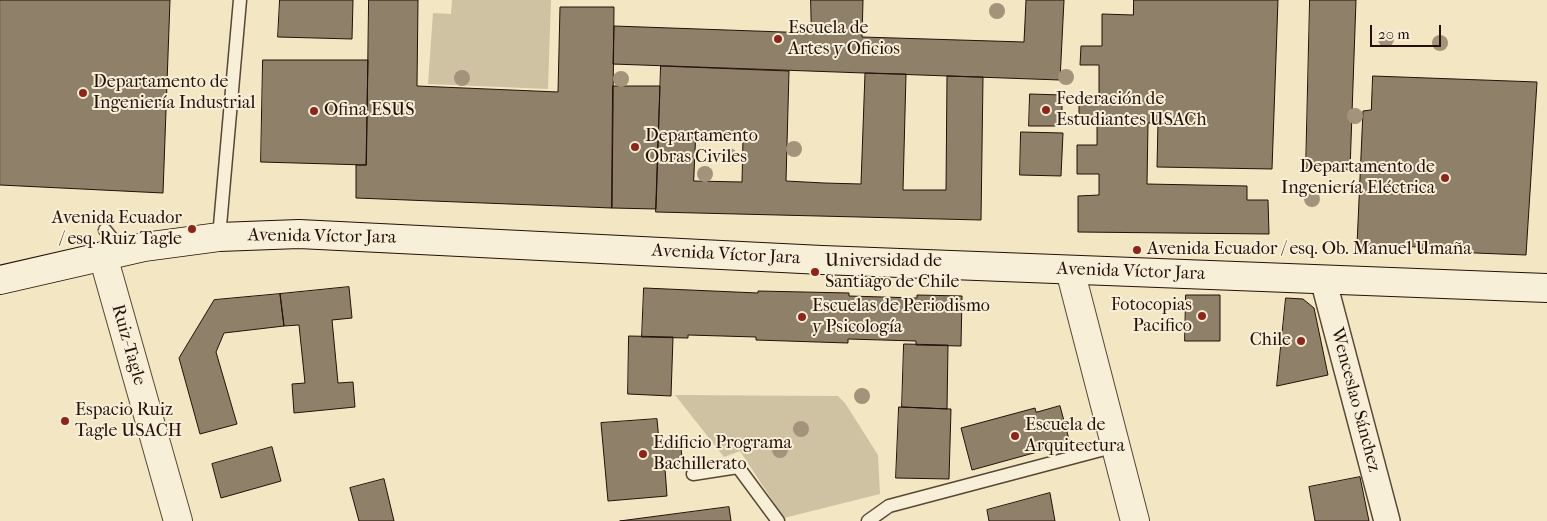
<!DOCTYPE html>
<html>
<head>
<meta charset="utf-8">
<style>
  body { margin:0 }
  #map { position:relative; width:1547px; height:521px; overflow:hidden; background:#f2e7c2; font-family:"IM FELL French Canon",serif }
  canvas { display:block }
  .scale { position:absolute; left:1370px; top:25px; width:71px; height:22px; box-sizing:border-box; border:2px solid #241009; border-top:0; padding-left:6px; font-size:15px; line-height:18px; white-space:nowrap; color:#241009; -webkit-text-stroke:4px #f7efd7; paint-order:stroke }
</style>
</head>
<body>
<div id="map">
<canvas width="1547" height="521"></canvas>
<div class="scale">20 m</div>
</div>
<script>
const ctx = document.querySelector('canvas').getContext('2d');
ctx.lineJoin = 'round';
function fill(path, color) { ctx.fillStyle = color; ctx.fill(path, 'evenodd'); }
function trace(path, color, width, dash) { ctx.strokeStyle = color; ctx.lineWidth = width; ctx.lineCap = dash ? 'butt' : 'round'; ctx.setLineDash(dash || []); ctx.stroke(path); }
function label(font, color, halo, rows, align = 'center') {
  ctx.font = font + ' "IM FELL French Canon",serif'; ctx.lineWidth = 4; ctx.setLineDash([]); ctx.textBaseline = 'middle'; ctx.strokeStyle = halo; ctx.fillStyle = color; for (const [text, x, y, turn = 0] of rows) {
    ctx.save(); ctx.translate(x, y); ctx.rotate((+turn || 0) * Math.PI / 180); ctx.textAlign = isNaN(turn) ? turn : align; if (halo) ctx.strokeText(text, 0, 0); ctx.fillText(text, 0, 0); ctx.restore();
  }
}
const green = new Path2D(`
  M452 0H551L548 89 428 84 433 13 451 14Z
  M675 395 838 396 845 403 878 455 880 494 784 518 740 451 724 457Z`);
const building = new Path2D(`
  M0 0H170L163 193 0 185Z
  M280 0H353L352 39 278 37Z
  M369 0H418L417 86 558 92 560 7H614L612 208 356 198V165H366Z
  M811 0H863L862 37 1024 42 1026 0H1064L1060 80 613 64 614 26 811 33Z
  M1134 0H1278L1272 169 1157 167 1158 123H1148L1147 184 1247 186V200H1268L1269 234 1078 232V196L1099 195V174H1077V145H1097V117L1079 116V96H1099V65H1080L1081 46H1102V14L1133 15Z
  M1310 0H1356L1350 170 1306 169Z
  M263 60H368L366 165 261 162Z
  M661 66 789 71 786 181 824 183 861 184 865 73 906 74 903 190H946L947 76 983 77 981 220 656 212ZM696 137 743 139 742 182 694 181Z
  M1373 76 1537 82 1526 255 1425 251 1420 247 1357 245 1363 111 1371 110Z
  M613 86H660L656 209 612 208Z
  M1030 94 1062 95V126H1029Z
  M1021 132 1063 133 1061 176 1020 175Z
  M349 287 352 318 332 320 338 383 353 382 355 407 294 413 292 384 305 383 299 325 284 326 280 294Z
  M644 288 758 293V291L849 293V296L917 298V295L962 296 961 346 916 345V341L848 339V343L756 340V337L688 335V338L642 337Z
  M280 294 284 326 224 333 216 352 237 424 200 434 179 358 214 300Z
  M1186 295H1220V341H1185Z
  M1286 298 1303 299 1314 308 1328 375 1277 386Z
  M629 336 673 337 671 396 628 394Z
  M904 344 948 345 947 409 902 407Z
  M1060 406 1070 443 972 470 961 428 1035 408 1036 412Z
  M899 407 951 409 949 479 896 478Z
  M657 419 659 441 680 439 683 467 665 469 667 496 608 501 601 423Z
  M272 447 281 481 221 498 212 464Z
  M1360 477 1369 521H1315L1309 487Z
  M384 479 394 521H359L350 488Z
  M1050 493 1055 521H989L987 510Z
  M729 507 731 521H620Z`);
const service = new Path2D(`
  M105 230 123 252
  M219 237 240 0
  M693 474 738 467 778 521
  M868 521 889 506 1116 446`);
const minor = new Path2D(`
  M1323 279 1387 521`);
const tertiary = new Path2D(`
  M103 256 178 521
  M1070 270 1135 521`);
const secondary = new Path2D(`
  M0 280 144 247 219 237 299 234 822 260 1547 288`);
const trees = [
  [997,11],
  [1386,39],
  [1440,43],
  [1066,77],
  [462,78],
  [621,79],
  [1355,116],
  [794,149],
  [729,156],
  [705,174],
  [1312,199],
  [862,396],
  [801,429],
  [780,450]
];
const markers = [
  [778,39,5,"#8f2418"],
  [83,93,5,"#8f2418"],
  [1046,110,5,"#8f2418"],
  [314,111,5,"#8f2418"],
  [635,147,5,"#8f2418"],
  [1445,178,5,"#8f2418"],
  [192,229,5,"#8f2418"],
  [1137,250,5,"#8f2418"],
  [815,272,5,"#8f2418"],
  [1202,316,5,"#8f2418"],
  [802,317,5,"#8f2418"],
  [1301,341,5,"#8f2418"],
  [65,421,5,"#8f2418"],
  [1015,436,5,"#8f2418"],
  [643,454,5,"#8f2418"]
];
const poiNames = [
  ["Escuela de",788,29],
  ["Artes y Oficios",788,50],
  ["Departamento de",93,83],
  ["Ingeniería Industrial",93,104],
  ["Federación de",1056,100],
  ["Estudiantes USACh",1056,121],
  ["Ofina ESUS",324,111],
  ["Departamento",645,137],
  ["Obras Civiles",645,158],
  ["Departamento de",1435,168,"right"],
  ["Ingeniería Eléctrica",1435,189,"right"],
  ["Avenida Ecuador",182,219,"right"],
  ["/ esq. Ruiz Tagle",182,240,"right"],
  ["Avenida Ecuador / esq. Ob. Manuel Umaña",1147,250],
  ["Universidad de",825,262],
  ["Santiago de Chile",825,283],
  ["Fotocopias",1192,306,"right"],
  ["Pacifico",1192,327,"right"],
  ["Escuelas de Periodismo",812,307],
  ["y Psicología",812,328],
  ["Chile",1291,341,"right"],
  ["Espacio Ruiz",75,411],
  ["Tagle USACH",75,432],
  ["Escuela de",1025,426],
  ["Arquitectura",1025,447],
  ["Edificio Programa",653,444],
  ["Bachillerato",653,465]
];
const streetNames = [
  ["Avenida Víctor Jara",322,237,1],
  ["Avenida Víctor Jara",726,255,3],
  ["Avenida Víctor Jara",1131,272,2],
  ["Ruiz-Tagle",128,345,74],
  ["Wenceslao Sánchez",1355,400,75]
];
fill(green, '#cfc2a3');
fill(building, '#8f8069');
trace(building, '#241009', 1);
trace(service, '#584637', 15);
trace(minor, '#584637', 28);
trace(tertiary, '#584637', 30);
trace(secondary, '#241009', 30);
trace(service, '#f7efd7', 12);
trace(minor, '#f7efd7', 25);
trace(tertiary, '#f7efd7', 28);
trace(secondary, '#f7efd7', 28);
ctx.fillStyle = '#a2937a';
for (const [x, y] of trees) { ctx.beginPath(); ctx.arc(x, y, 8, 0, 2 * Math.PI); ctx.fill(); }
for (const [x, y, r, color] of markers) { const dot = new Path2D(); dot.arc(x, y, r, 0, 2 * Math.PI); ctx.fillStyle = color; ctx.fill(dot); trace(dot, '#f7efd7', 2); }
label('18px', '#241009', '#f7efd7', poiNames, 'left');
label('18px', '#241009', '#f7efd7', streetNames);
</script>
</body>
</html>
